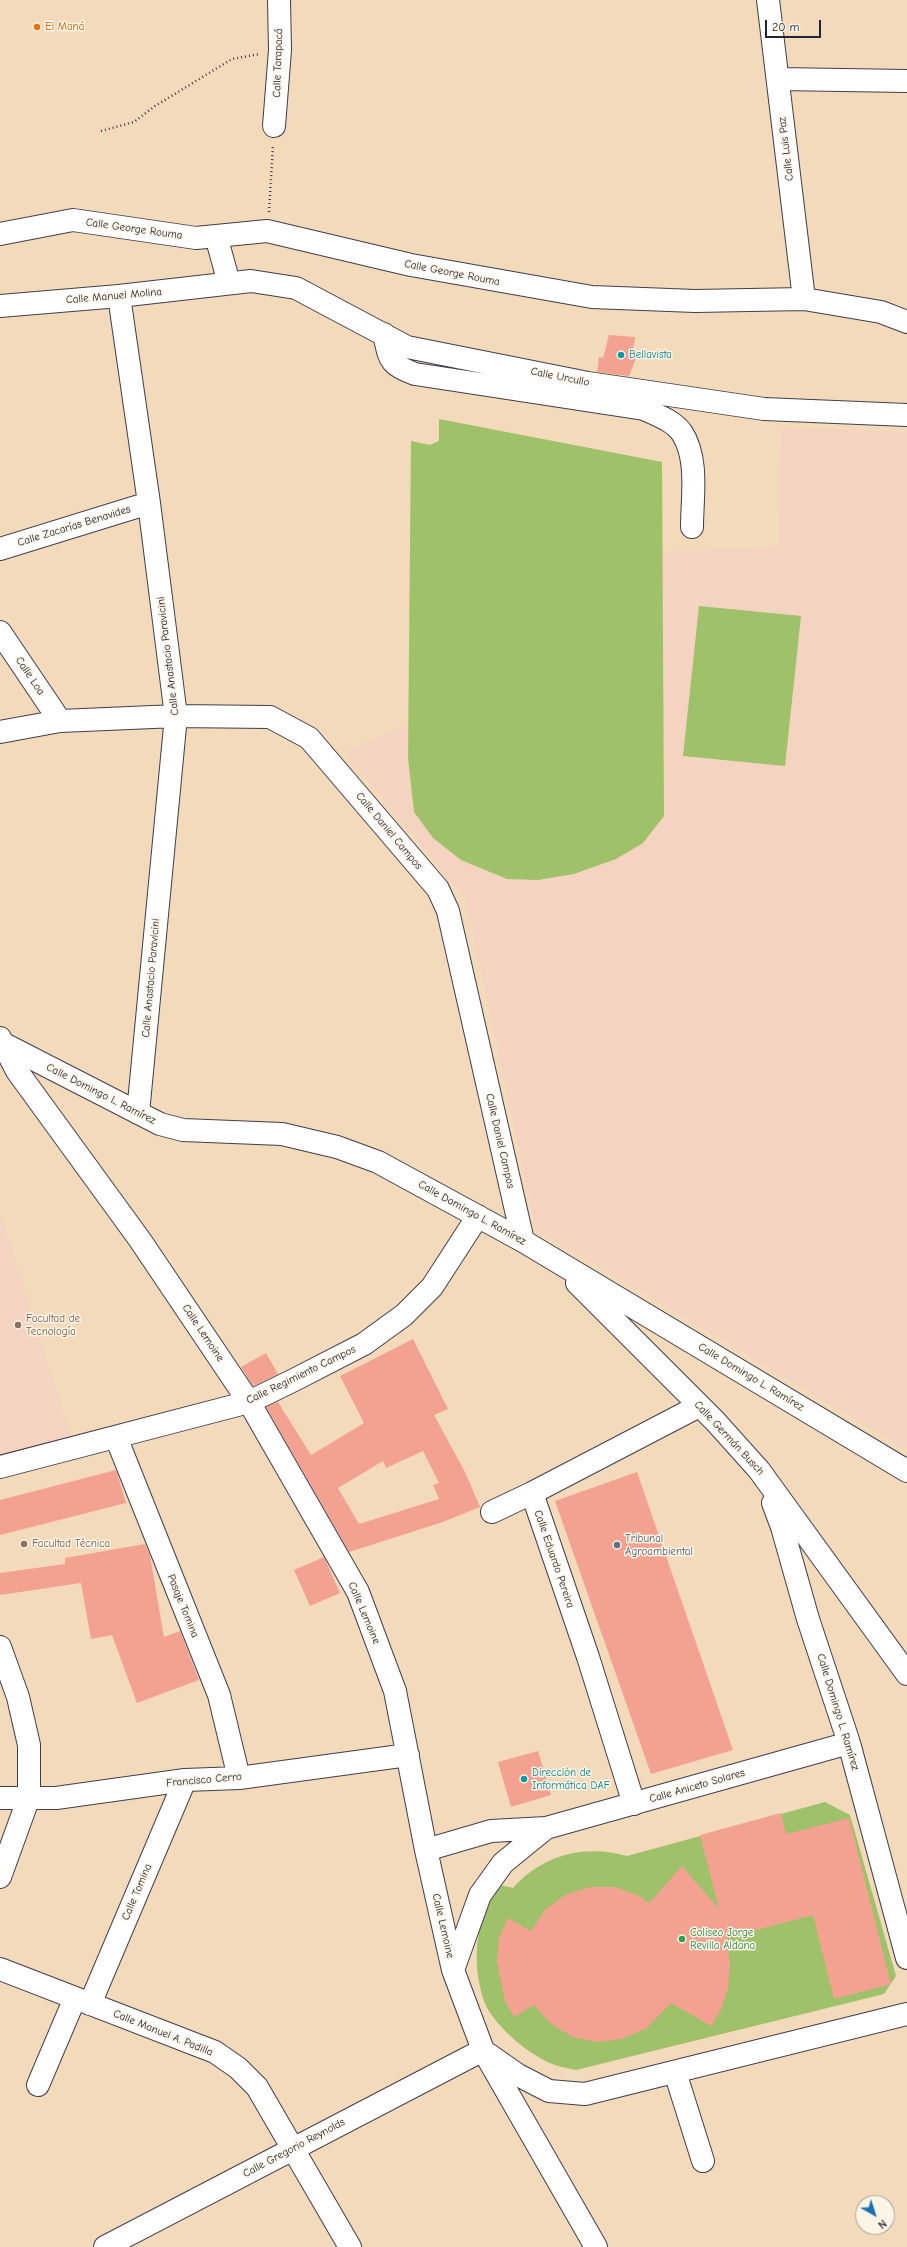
<!DOCTYPE html>
<html>
<head>
<meta charset="utf-8">
<style>
  body { margin:0 }
  #map { position:relative; width:907px; height:2247px; overflow:hidden; background:#f2daba; font-family:"Comic Neue",sans-serif }
  canvas { display:block }
  .north { position:absolute; left:855px; top:2195px; width:40px; height:40px; box-sizing:border-box; background:#fcf5e5; border:1px solid #a5a1a1; border-radius:50%; rotate:141deg; font-size:11px; font-weight:700; line-height:16px; text-align:center; color:#22223b }
  .north::after { content:''; display:block; margin:auto; width:14px; height:18px; background:#1f6fb2; clip-path:polygon(50% 0,100% 100%,50% 72%,0 100%) }
  .scale { position:absolute; left:765px; top:20px; width:56px; height:18px; box-sizing:border-box; border:2px solid #22223b; border-top:0; padding-left:5px; font-size:12px; line-height:14px; white-space:nowrap; color:#22223b; -webkit-text-stroke:3px #fcf5e5; paint-order:stroke }
</style>
</head>
<body>
<div id="map">
<canvas width="907" height="2247"></canvas>
<div class="north">N</div>
<div class="scale">20 m</div>
</div>
<script>
const ctx = document.querySelector('canvas').getContext('2d');
ctx.lineJoin = 'round';
function fill(path, color) { ctx.fillStyle = color; ctx.fill(path, 'evenodd'); }
function trace(path, color, width, dash) { ctx.strokeStyle = color; ctx.lineWidth = width; ctx.lineCap = dash ? 'butt' : 'round'; ctx.setLineDash(dash || []); ctx.stroke(path); }
function label(font, color, halo, rows, align = 'center') {
  ctx.font = font + ' "Comic Neue",sans-serif'; ctx.lineWidth = 3; ctx.setLineDash([]); ctx.textBaseline = 'middle'; ctx.strokeStyle = halo; ctx.fillStyle = color; for (const [text, x, y, turn = 0] of rows) {
    ctx.save(); ctx.translate(x, y); ctx.rotate((+turn || 0) * Math.PI / 180); ctx.textAlign = isNaN(turn) ? turn : align; if (halo) ctx.strokeText(text, 0, 0); ctx.fillText(text, 0, 0); ctx.restore();
  }
}
const built = new Path2D(`
  M781 428 907 432V1450L536 1229 466 899 344 752 408 725V758L414 812 461 860 507 879 538 880 574 874 616 859 664 815 663 552 779 548Z
  M0 1213 71 1437 0 1458Z`);
const green = new Path2D(`
  M439 419 662 462 664 816 643 843 616 859 574 874 538 880 507 879 461 860 433 838 414 812 408 758 411 441 430 445 439 441Z
  M699 606 801 616 785 766 683 756Z
  M825 1802 850 1815 896 1976 884 1994 576 2070C568 2068 558 2067 550 2063 527 2053 493 2025 484 2001 471 1962 475 1918 500 1885L513 1888C542 1855 585 1844 627 1856Z`);
const building = new Path2D(`
  M609 335 635 337 633 351 638 353 629 376 597 372 599 357 603 358Z
  M413 1339 448 1409 434 1415 465 1472 480 1507 443 1522 349 1552 266 1407 278 1402 311 1455 364 1423 340 1376ZM423 1451 439 1483 433 1485 439 1499 359 1524 338 1488 383 1461 386 1468Z
  M266 1353 278 1374 253 1386 241 1367Z
  M116 1470 126 1503 0 1535V1500Z
  M637 1472 733 1750 651 1774 555 1501Z
  M145 1544 150 1556 164 1637 180 1631 199 1680 137 1703 112 1635 91 1639 81 1583 0 1595V1573L65 1564V1558Z
  M324 1557 340 1593 310 1606 294 1570Z
  M538 1751 551 1795 511 1807 498 1762Z
  M781 1813 786 1834 849 1818 891 1984 834 1999 813 1915 726 1938 730 1963 728 1988 721 2010 711 2026 671 2003 647 2028 622 2039 597 2042 573 2037 551 2024 534 2005 514 2017 505 2001 497 1961 499 1938 508 1918 531 1931 545 1910 565 1895 590 1887H615L639 1896 649 1903 682 1866 719 1909 700 1835Z`);
const path = new Path2D(`
  M101 131 134 122 155 106 232 59 260 54
  M269 212 273 145`);
const minor = new Path2D(`
  M768 0 804 299
  M778 79 907 81
  M274 126 280 50 279 0
  M0 234 73 220 196 238 267 231 411 265 592 297 695 301 804 299 881 312 907 322
  M216 236 229 283
  M119 296 149 503 176 716 138 1113
  M0 306 119 296 251 281 296 288 407 347 588 383 764 409 907 415
  M384 334C390 361 389 364 415 374L644 409C657 415 674 421 682 433 699 459 692 498 692 527
  M0 549 149 503
  M0 632 60 721
  M0 732 60 721 176 716 270 717 309 738 438 889 448 911 523 1241
  M0 1038 17 1071 140 1240 249 1402 358 1592 395 1691 426 1850 453 1970 483 2050 596 2247
  M4 1044 160 1124 183 1130 282 1134 337 1147 378 1162 523 1241 907 1471
  M577 1283 715 1421 759 1470 907 1674
  M116 1437 219 1695 239 1778
  M0 1467 249 1402 294 1380 364 1344 404 1315 432 1287 478 1216
  M773 1503 782 1527 808 1619 849 1743 907 1958
  M492 1512 532 1493
  M0 1647 18 1697 29 1745V1797L0 1877
  M0 1798H56L185 1780 239 1778 408 1755
  M634 1804 588 1657 532 1493 699 1406
  M426 1850 491 1831 546 1828 849 1743
  M0 1969 215 2052 238 2068 257 2087 350 2247
  M453 1970 480 1895 503 1863 546 1828
  M90 2004 185 1780
  M488 2054 518 2075 549 2091 585 2094 907 2014
  M675 2072 703 2161
  M38 2085 75 1998
  M105 2247 483 2050`);
const markers = [
  [37,27,4,"#e8710a"],
  [621,355,4,"#0f9aa8"],
  [18,1325,4,"#8d6e63"],
  [24,1544,4,"#8d6e63"],
  [617,1545,4,"#5c6f8a"],
  [524,1779,4,"#0f9aa8"],
  [682,1939,4,"#2e9e5b"]
];
const foodNames = [
  ["El Maná",45,27]
];
const streetNames = [
  ["Calle Tarapacá",278,63,-88],
  ["Calle Luis Paz",786,149,-97],
  ["Calle George Rouma",134,229,8],
  ["Calle George Rouma",452,273,11],
  ["Calle Manuel Molina",114,296,-5],
  ["Calle Urcullo",560,377,11],
  ["Calle Zacarías Benavides",74,526,-17],
  ["Calle Anastacio Paravicini",168,656,-97],
  ["Calle Loa",30,676,56],
  ["Calle Daniel Campos",389,831,50],
  ["Calle Anastacio Paravicini",151,978,-85],
  ["Calle Domingo L. Ramírez",101,1094,27],
  ["Calle Daniel Campos",500,1141,77],
  ["Calle Domingo L. Ramírez",472,1213,29],
  ["Calle Lemoine",203,1333,56],
  ["Calle Regimiento Campos",301,1375,-26],
  ["Calle Domingo L. Ramírez",751,1377,31],
  ["Calle Germán Busch",729,1438,47],
  ["Calle Eduardo Pereira",554,1559,71],
  ["Pasaje Tomina",183,1606,68],
  ["Calle Lemoine",364,1613,67],
  ["Calle Domingo L. Ramírez",838,1712,73],
  ["Francisco Cerro",204,1780,-5],
  ["Calle Aniceto Solares",697,1786,-16],
  ["Calle Tomina",137,1892,-67],
  ["Calle Lemoine",443,1926,77],
  ["Calle Manuel A. Padilla",163,2033,22],
  ["Calle Gregorio Reynolds",294,2148,-28]
];
const cultureNames = [
  ["Bellavista",629,355],
  ["Dirección de",532,1773],
  ["Informática DAF",532,1786]
];
const educationNames = [
  ["Facultad de",26,1319],
  ["Tecnología",26,1332],
  ["Facultad Técnica",32,1544]
];
const serviceNames = [
  ["Tribunal",625,1539],
  ["Agroambiental",625,1552]
];
const leisureNames = [
  ["Coliseo Jorge",690,1933],
  ["Revilla Aldana",690,1946]
];
fill(built, '#f4d3c0');
fill(green, '#9ec16a');
fill(building, '#f3a292');
trace(minor, '#413e4e', 24);
trace(path, '#413e4e', 2.5, [1, 3]);
trace(minor, '#fff', 22);
for (const [x, y, r, color] of markers) { const dot = new Path2D(); dot.arc(x, y, r, 0, 2 * Math.PI); ctx.fillStyle = color; ctx.fill(dot); trace(dot, '#fcf5e5', 1.5); }
label('11px', '#c56008', '#fcf5e5', foodNames, 'left');
label('11px', '#22223b', '#fcf5e5', streetNames);
label('11px', '#0d838f', '#fcf5e5', cultureNames, 'left');
label('11px', '#785e54', '#fcf5e5', educationNames, 'left');
label('11px', '#4e5e75', '#fcf5e5', serviceNames, 'left');
label('11px', '#27864d', '#fcf5e5', leisureNames, 'left');
</script>
</body>
</html>
